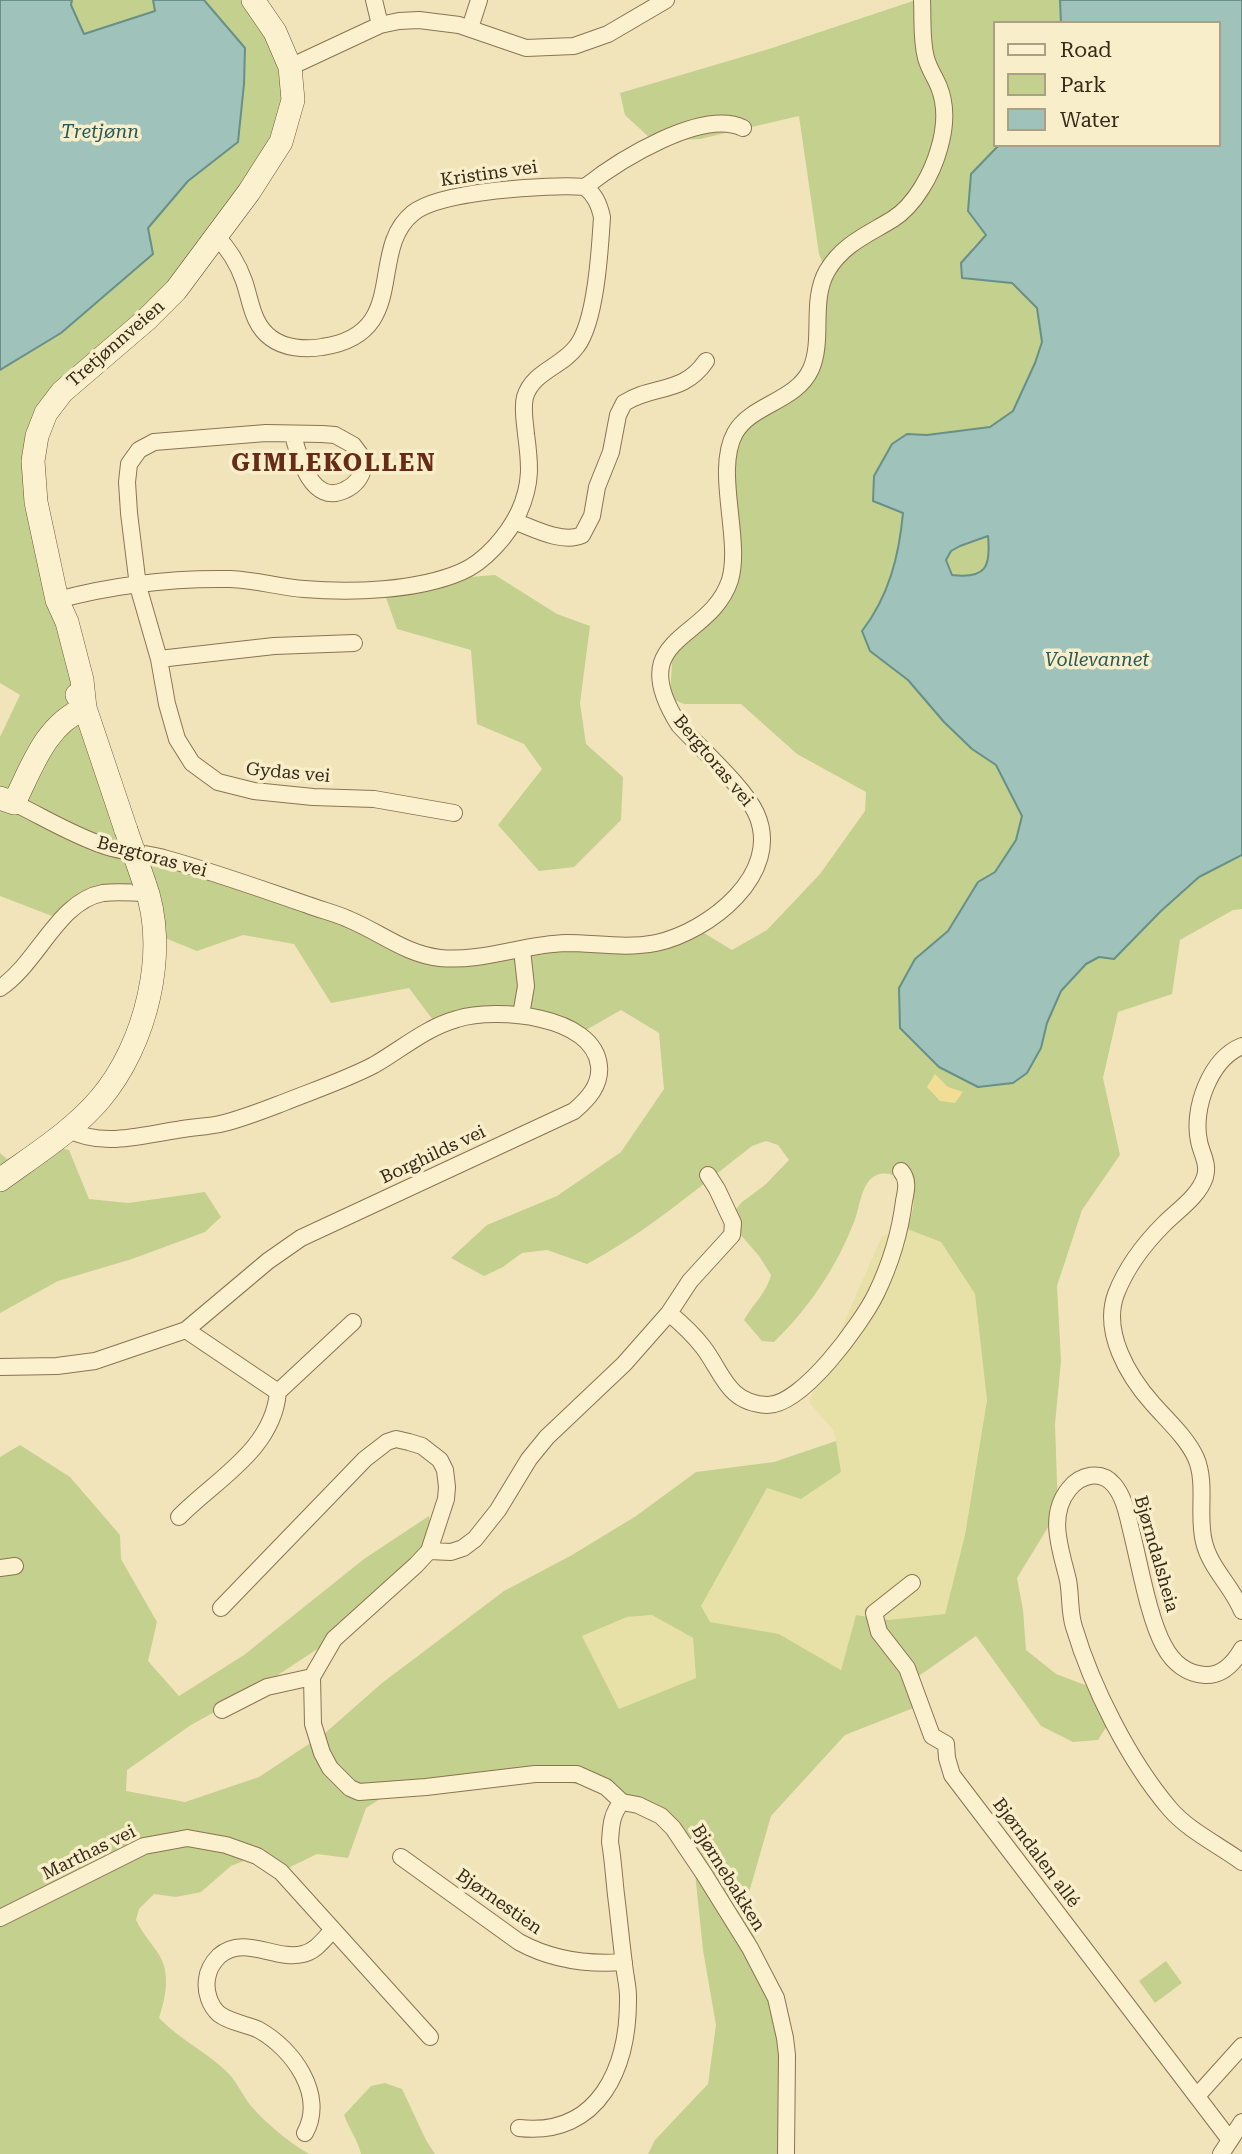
<!DOCTYPE html>
<html>
<head>
<meta charset="utf-8">
<style>
  body { margin:0 }
  #map { position:relative; width:1242px; height:2154px; overflow:hidden; background:#f2e4ba; font-family:"Roboto Serif",serif }
  canvas { display:block }
  .legend { position:absolute; left:993px; top:21px; width:228px; height:126px; box-sizing:border-box; background:#f9eeca; border:2px solid #aba083; margin:0; padding:9px 12px; list-style:none; font-size:21px; color:#372a19 }
  .legend li { display:flex; align-items:center; gap:14px; height:35px }
  .legend b { width:35px; border:2px solid #aba083 }
</style>
</head>
<body>
<div id="map">
<canvas width="1242" height="2154"></canvas>
<ul class="legend">
<li><b style="height:9px;background:#fcf1ce"></b>Road</li>
<li><b style="height:19px;background:#c4d08d"></b>Park</li>
<li><b style="height:19px;background:#9fc2ba"></b>Water</li>
</ul>
</div>
<script>
const ctx = document.querySelector('canvas').getContext('2d');
ctx.lineJoin = 'round';
function fill(path, color) { ctx.fillStyle = color; ctx.fill(path, 'evenodd'); }
function trace(path, color, width, dash) { ctx.strokeStyle = color; ctx.lineWidth = width; ctx.lineCap = dash ? 'butt' : 'round'; ctx.setLineDash(dash || []); ctx.stroke(path); }
function label(font, color, halo, rows, align = 'center') {
  ctx.font = font + ' "Roboto Serif",serif'; ctx.lineWidth = 7; ctx.setLineDash([]); ctx.textBaseline = 'middle'; ctx.strokeStyle = halo; ctx.fillStyle = color; for (const [text, x, y, turn = 0] of rows) {
    ctx.save(); ctx.translate(x, y); ctx.rotate((+turn || 0) * Math.PI / 180); ctx.textAlign = isNaN(turn) ? turn : align; if (halo) ctx.strokeText(text, 0, 0); ctx.fillText(text, 0, 0); ctx.restore();
  }
}
const farmland = new Path2D(`
  M907 1229 941 1242 975 1294 987 1400 965 1535 945 1614 888 1620 856 1615 841 1670 779 1634 710 1622 700 1606 767 1488 800 1497 836 1441 833 1430 809 1402 882 1236Z
  M652 1615 693 1638 696 1679 619 1709 582 1636 627 1617Z`);
const green = new Path2D(`
  M72 0H153L155 11 84 34 70 5Z
  M204 0H249L298 109 214 237 51 399 34 476 94 699 139 849 332 919 472 963 546 940 625 943 699 930 732 950 767 930 820 874 865 811 866 792 797 754 741 704H684L670 698 673 644 727 587 733 445 782 395 818 347 826 271 819 254 799 116 700 139 653 141 625 115 620 93 769 49 916 0H1060L1061 23H995V145H999L971 174 968 211 986 235 972 248 1013 283 1012 285 1037 308 1042 342 1026 385 1013 411 990 427 927 435 907 434C904 506 908 571 862 631L870 651 908 680 944 722 972 749 996 765 1022 816 1016 840 995 872 978 883 948 931 915 959 939 1067 978 1087 1013 1083 1027 1073 1041 1048 1047 1023 1060 991 1086 964 1099 957 1114 959 1161 911 1199 877 1242 855V909L1233 910 1180 940 1172 994 1118 1012 1103 1078 1120 1155 1082 1210 1057 1286 1061 1361 1055 1424 1058 1511 1017 1578 1023 1610 1026 1650 1056 1674 1101 1691 1114 1715 1098 1740 1073 1742 1041 1726 976 1636 913 1680 921 1705 845 1735 771 1816 744 1910 762 1956 784 2065 782 2154H648L655 2140 708 2084 716 2025 703 1950 695 1873 675 1832 615 1789 546 1780 391 1792 366 1808 348 1858 317 1854 284 1870 246 1860 231 1866 201 1892 176 1897 154 1894 139 1909 136 1920C143 1934 150 1941 158 1953 171 1973 166 1996 159 2018 180 2040 208 2052 230 2075 238 2084 243 2096 251 2106 268 2125 287 2141 309 2154H0V1457L20 1445 70 1477 120 1535 121 1559 157 1622 148 1661 179 1696 244 1655 364 1559 429 1516 432 1537 384 1597 322 1646 258 1688 191 1725 127 1770 126 1791 185 1802 259 1777 324 1734 382 1683 504 1591 572 1555 636 1516 696 1472 774 1462 836 1441 841 1472 801 1499 767 1488 701 1606 710 1622 779 1634 841 1670 856 1615 888 1620 945 1614 965 1535 987 1400 975 1294 941 1242 907 1229C911 1217 916 1204 912 1192 905 1176 881 1165 868 1182 860 1193 859 1210 854 1222 836 1268 809 1308 774 1342L762 1341 744 1320C753 1304 767 1292 771 1275L759 1256 732 1225V1214L742 1202 765 1185 789 1160 778 1145 766 1141 752 1146C698 1188 647 1232 587 1264L547 1250 522 1253 503 1267 484 1276 451 1258 487 1225 557 1196 621 1152 664 1089 659 1033 621 1010 579 1034 511 1018 436 1024 409 988 331 1003 294 944 243 935 197 951 165 938 146 896 124 890 52 916 0 896V737L20 695 0 683V370L61 333 188 181 238 142 244 84 245 48ZM652 1615 693 1638 696 1678 619 1709 582 1636 627 1617Z
  M988 535C991 567 987 578 952 575L946 560 951 551 960 546 975 542Z
  M495 575 557 614 590 626 580 703 586 744 623 777 621 820 574 867 539 871 498 825 542 769 524 744 477 724 471 650 397 629 383 589 458 578Z
  M48 1146 69 1150 89 1199 128 1203 205 1192 221 1217 205 1232 132 1259 58 1281 0 1313V1153L7 1159Z
  M1166 1961 1182 1983 1155 2003 1139 1981Z
  M385 2083 402 2089 426 2140 435 2154H361C358 2140 349 2129 344 2115L371 2086Z`);
const sand = new Path2D(`
  M935 1074 948 1087 963 1092 955 1103 940 1101 927 1087Z`);
const water = new Path2D(`
  M0 0H72L71 5 84 34 155 11 153 0H204L245 48 244 84 238 142 188 181 148 228 153 254 61 333 0 370Z
  M1060 0H1242V855L1199 877 1161 911 1114 959 1099 957 1086 964 1061 991 1047 1023 1041 1048 1027 1073 1013 1083 978 1087 939 1067 900 1028 899 988 915 959 948 931 978 882 995 872 1016 840 1022 816 996 765 972 749 944 722 908 680 870 651 862 631C889 596 899 556 903 513L873 501 874 476 892 444 907 434 927 435 990 427 1013 411 1035 363 1042 342 1037 308 1012 283 962 278 961 263 986 235 968 211 971 174 999 145H1219V23H1061ZM988 536C991 567 986 579 952 575L946 560 951 551 960 546Z`);
const street = new Path2D(`
  M374 0 380 25
  M470 28 479 0
  M290 67 380 25 399 21 419 20 459 25 526 48 574 46 608 34 666 0
  M585 187C618 161 702 108 743 128
  M293 435C299 458 312 506 345 490 356 485 362 476 364 465L362 457 353 445 335 435 322 434 266 433 154 442 139 450 129 464 127 482 129 513 138 586 159 659 167 704 177 739 192 763 218 782 254 791 313 797 374 799 454 813
  M514 521C533 528 562 544 582 535L592 516 597 487 611 452 618 415 624 403C653 384 683 395 706 361
  M57 600C113 585 173 578 230 579 256 580 279 587 304 589 351 593 417 591 461 572 485 562 508 535 519 512 532 483 530 464 526 434 525 422 522 409 525 397 533 371 562 367 577 346 596 321 600 249 602 217 599 204 595 195 585 187 549 184 440 191 413 213 366 251 412 334 322 347 305 350 284 348 271 338 252 324 251 301 244 281 238 264 229 249 216 236
  M159 659 274 646 354 643
  M14 803C45 818 72 835 105 846 125 853 147 853 167 859 214 872 261 889 308 905 321 910 335 913 348 919 380 932 405 954 440 958 483 962 524 944 566 943 596 943 625 949 656 943 708 932 784 874 756 813 744 787 700 748 679 725 622 635 710 642 730 580 742 539 714 471 735 433 751 404 796 402 811 369 824 339 810 301 827 271 843 244 867 235 893 219 915 205 932 174 939 149 945 129 947 107 939 87 935 77 929 69 926 58 921 39 923 20 922 0
  M0 988C38 963 58 901 103 893 118 891 133 893 147 893
  M521 1015 526 986 522 950
  M1242 1046C1210 1059 1192 1109 1199 1141 1201 1153 1209 1163 1205 1177 1199 1196 1178 1210 1164 1224 1144 1244 1126 1268 1116 1294 1102 1332 1128 1376 1153 1404 1168 1421 1187 1438 1196 1458 1207 1484 1197 1515 1204 1542 1210 1568 1232 1586 1242 1611
  M669 1313C681 1323 693 1334 703 1347 723 1373 727 1403 767 1405 802 1406 861 1324 876 1294 890 1265 900 1233 904 1201 906 1191 909 1180 901 1171
  M0 1367 57 1366 95 1361 186 1330 268 1261 301 1238 574 1111C588 1099 601 1085 599 1066 594 1015 496 1007 457 1019 425 1028 402 1049 374 1065 345 1080 315 1090 285 1102 264 1110 242 1119 220 1124 206 1127 191 1127 177 1130 142 1135 101 1148 68 1129
  M278 1392 353 1322
  M179 1517C215 1480 273 1450 278 1392L186 1330
  M429 1551 451 1552 463 1548 475 1539 498 1510 529 1459 547 1437 624 1364 669 1313 690 1281 732 1235 733 1223 717 1189 708 1175
  M0 1568 15 1566
  M912 1583 874 1613 879 1632 907 1668 932 1736 946 1744 947 1758 952 1775 1230 2140
  M221 1608 365 1459 387 1442 396 1439 409 1442 422 1446 440 1460 445 1470 447 1487 446 1499 429 1551 416 1565 334 1639 312 1677 313 1724 322 1753 330 1768 350 1788 359 1792 426 1787 535 1774H577L606 1787 622 1802 638 1805 661 1816 673 1828 704 1874 750 1948 776 1998 785 2038 787 2055 786 2154
  M1242 1649C1234 1663 1222 1676 1205 1675 1187 1674 1173 1663 1164 1646 1149 1619 1140 1566 1132 1534 1128 1518 1125 1498 1114 1485 1101 1469 1080 1475 1069 1489 1047 1516 1061 1550 1068 1580 1071 1595 1069 1612 1074 1627 1092 1687 1129 1761 1170 1809 1189 1831 1219 1845 1242 1862
  M222 1710 267 1687 312 1677
  M401 1857 519 1942C552 1960 586 1965 624 1962
  M0 1918 144 1846 177 1840 187 1838 226 1845 257 1856 281 1872 430 2037
  M1197 2096 1242 2046
  M519 2128C600 2137 629 2066 628 1996 628 1986 625 1975 624 1964 621 1941 619 1918 616 1895 614 1877 613 1859 610 1842 611 1827 611 1814 622 1802
  M305 2133C326 2095 293 2049 259 2030 247 2024 231 2023 219 2014 210 2006 205 1992 207 1979 208 1970 213 1962 219 1956 244 1934 275 1961 303 1954 316 1951 323 1940 332 1931
  M1221 2154 1242 2122`);
const secondary = new Path2D(`
  M77 695 85 708 126 830
  M85 708 82 680 67 622 57 600 36 502 33 461 37 436 46 413 62 392 146 320 176 290 249 192 281 142 293 100 290 67 275 32 253 0
  M0 798 14 803C32 767 45 725 85 708
  M0 1180C34 1155 73 1131 100 1099 146 1045 170 950 144 882`);
const secondaryBridge = new Path2D(`
  M126 830 144 882`);
const streetNames = [
  ["Kristins vei",489,174,-8],
  ["Tretjønnveien",116,344,-41],
  ["Bergtoras vei",713,761,50],
  ["Gydas vei",288,773,5],
  ["Bergtoras vei",152,857,15],
  ["Borghilds vei",433,1155,-25],
  ["Bjørndalsheia",1156,1554,74],
  ["Marthas vei",89,1853,-26],
  ["Bjørndalen allé",1036,1853,53],
  ["Bjørnebakken",728,1878,58],
  ["Bjørnestien",499,1902,35]
];
const waterNames = [
  ["Tretjønn",100,132],
  ["Vollevannet",1097,660]
];
const districtNames = [
  ["GIMLEKOLLEN",334,464]
];
fill(farmland, '#e8e1a7');
fill(green, '#c4d08d');
fill(sand, '#f1de94');
fill(water, '#9fc2ba');
trace(water, '#669088', 2);
trace(street, '#8a7353', 18);
trace(secondary, '#6b5436', 24);
trace(street, '#fcf1ce', 16);
trace(secondary, '#fcf1ce', 23);
trace(secondaryBridge, '#6b5436', 24, []);
trace(secondaryBridge, '#fcf1ce', 23);
label('18px', '#372a19', '#f9eeca', streetNames);
label('italic 19px', '#275959', '#f9eeca', waterNames);
ctx.letterSpacing = '2px';
label('bold 24px', '#682b15', '#f9eeca', districtNames);
ctx.letterSpacing = '0px';
</script>
</body>
</html>
